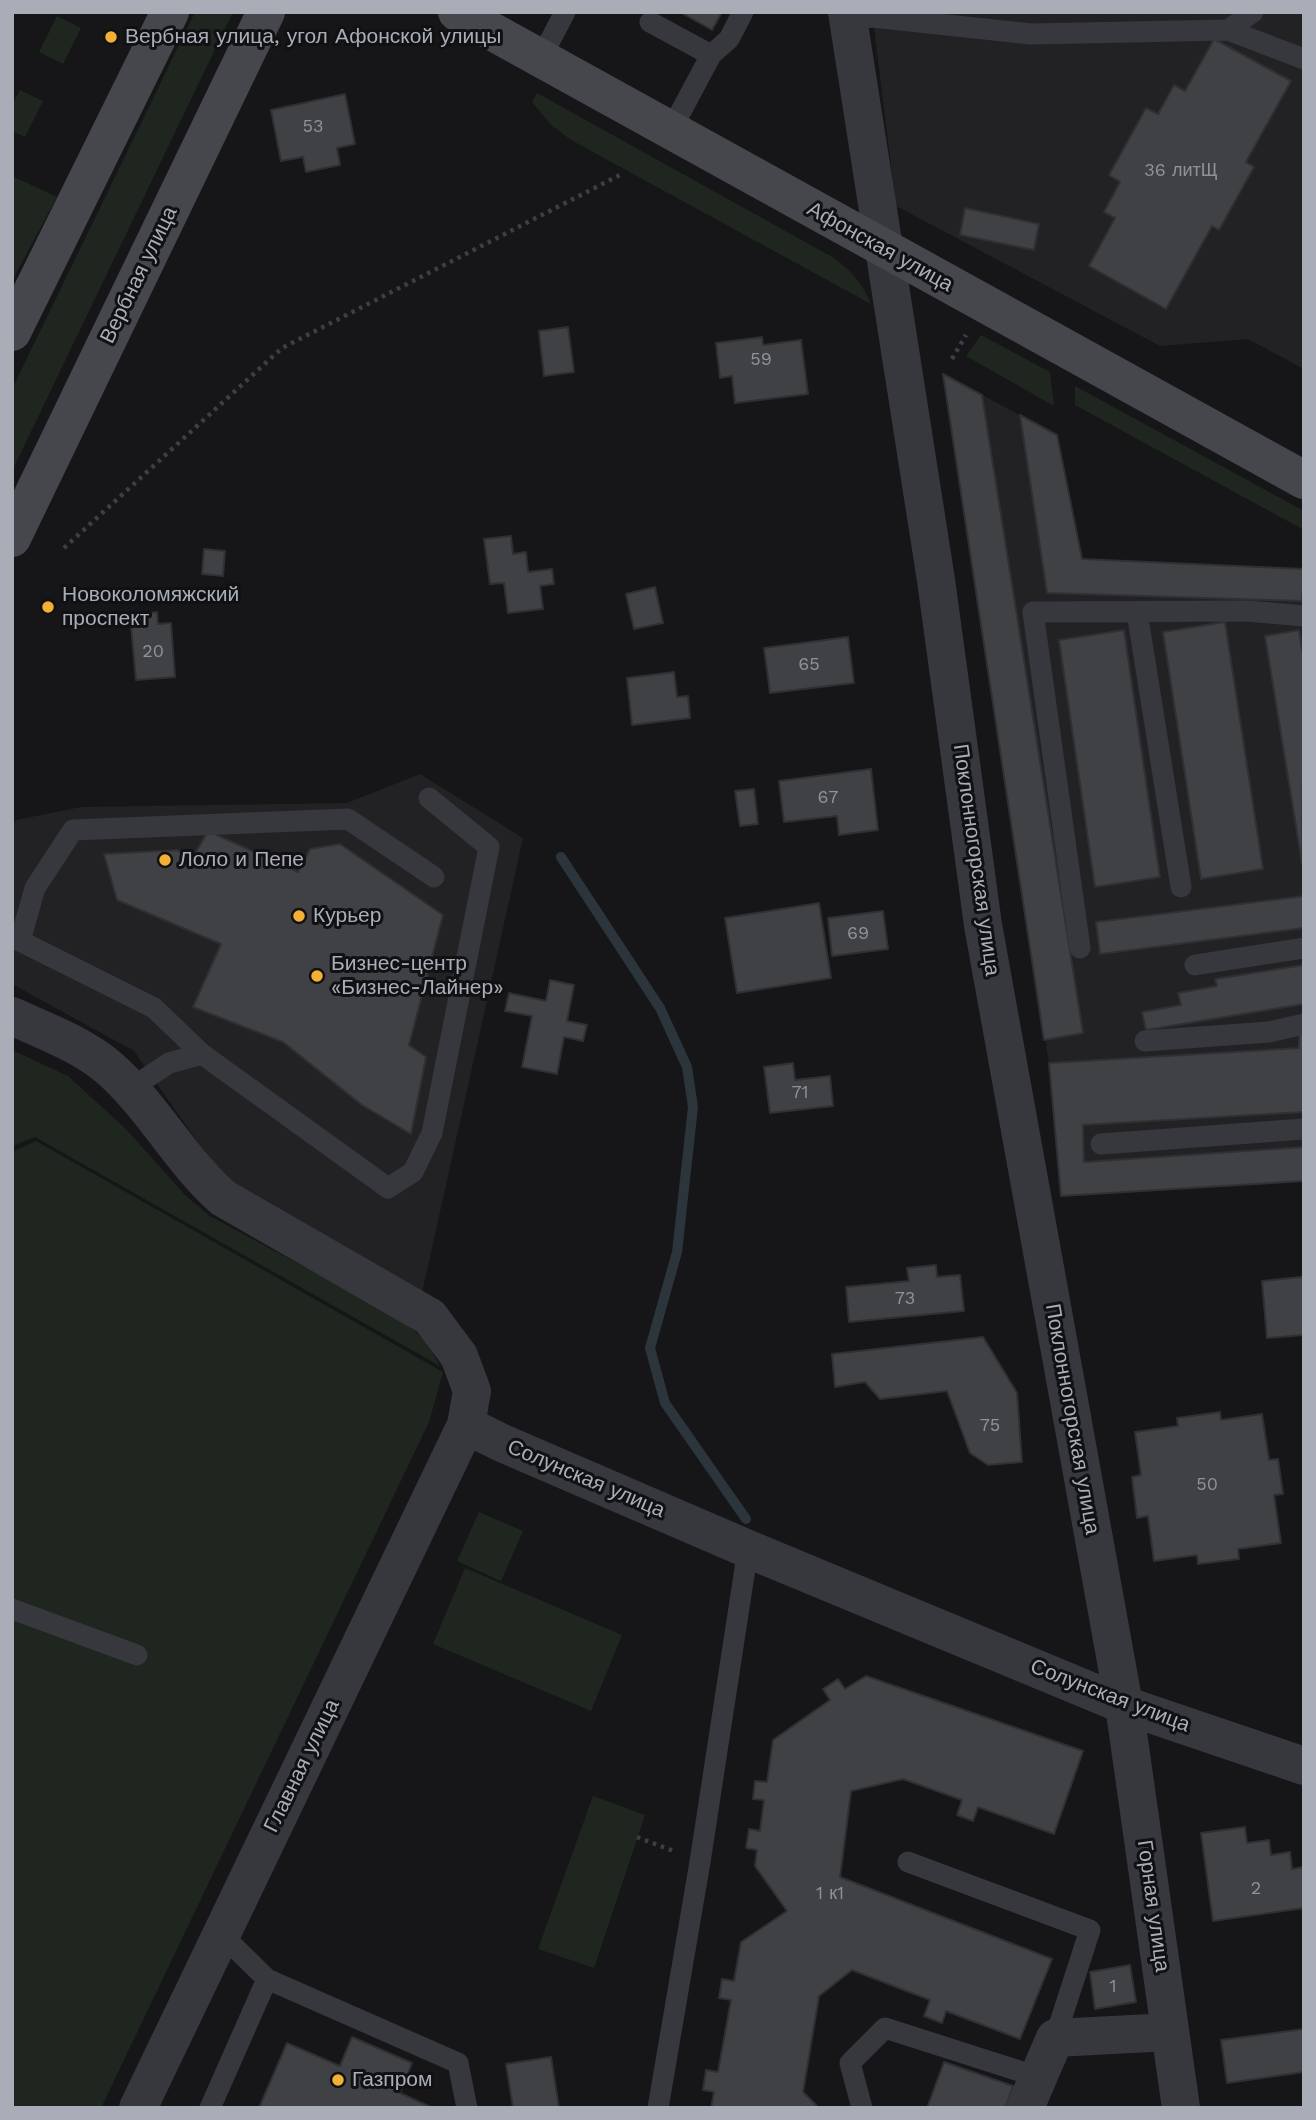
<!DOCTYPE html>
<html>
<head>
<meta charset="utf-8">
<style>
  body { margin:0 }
  #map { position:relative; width:1316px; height:2120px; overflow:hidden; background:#161618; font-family:"Work Sans",sans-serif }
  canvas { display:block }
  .frame { position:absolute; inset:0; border:14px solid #a8adb8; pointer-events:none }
</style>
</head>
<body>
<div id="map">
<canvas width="1316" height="2120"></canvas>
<div class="frame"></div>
</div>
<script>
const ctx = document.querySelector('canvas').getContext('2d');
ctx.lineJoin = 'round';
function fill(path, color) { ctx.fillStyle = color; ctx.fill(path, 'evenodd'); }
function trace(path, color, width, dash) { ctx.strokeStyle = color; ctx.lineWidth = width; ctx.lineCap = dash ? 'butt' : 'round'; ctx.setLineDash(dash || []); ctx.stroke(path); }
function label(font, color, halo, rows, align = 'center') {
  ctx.font = font + ' "Work Sans",sans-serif'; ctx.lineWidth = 6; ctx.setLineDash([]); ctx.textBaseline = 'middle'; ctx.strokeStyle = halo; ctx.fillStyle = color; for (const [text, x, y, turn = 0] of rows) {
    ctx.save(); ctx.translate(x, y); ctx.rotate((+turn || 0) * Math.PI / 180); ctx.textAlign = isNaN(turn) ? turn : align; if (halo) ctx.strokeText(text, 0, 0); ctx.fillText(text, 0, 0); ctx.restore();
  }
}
const built = new Path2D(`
  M872 12H1304V369L1248 339 1160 346 896 206Z
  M943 374 1057 435 1082 559 1304 569V1181L1061 1196 1049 1063Z
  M420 774 523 838 422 1293 225 1181 134 1051 12 984V828L16 820 81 807 347 803Z`);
const green = new Path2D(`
  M195 12H233L12 471V389Z
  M57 16 81 28 63 64 39 52Z
  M20 90 43 101 25 137 12 131V105Z
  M537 93 834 258C852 271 862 283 871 304L571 140 551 125 532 102Z
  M12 176 57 197 12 281Z
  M981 335 1050 372 1054 406 966 356Z
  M1075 386 1304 511V530L1075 405Z
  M12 1050 68 1076 127 1130 185 1195 210 1216 395 1316 424 1338 440 1366 35 1137 12 1146Z
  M36 1141 443 1372 429 1422 101 2108H12V1152Z
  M479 1512 523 1531 501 1581 457 1561Z
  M465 1568 622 1635 591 1711 433 1644Z
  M593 1796 645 1815 594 1968 538 1949Z`);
const stream = new Path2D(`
  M561 857 660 1008 687 1067 693 1107 677 1252 650 1348 665 1403 746 1519`);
const building = new Path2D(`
  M680 12H722L712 30Z
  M1214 39 1291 81 1246 162 1254 167 1219 230 1212 226 1166 309 1089 266 1115 218 1104 212 1120 182 1109 175 1146 108 1158 114 1174 85 1185 91Z
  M345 94 355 144 337 148 340 165 306 172 303 157 281 161 271 110Z
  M965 208 1039 224 1034 250 960 235Z
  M568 327 574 372 544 376 539 331Z
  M762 337 763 345 801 340 808 394 735 403 732 376 720 378 716 343Z
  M943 374 982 395 1083 1033 1044 1040Z
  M1020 415 1057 435 1082 559 1304 569 1302 601 1047 593Z
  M511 536 513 554 526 552 528 572 552 569 554 584 540 586 543 609 508 613 504 583 490 584 484 539Z
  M204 549 225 551 223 576 202 574Z
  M655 587 663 623 634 629 626 594Z
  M157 612 158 624 171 623 175 677 136 680 131 626H140L139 614Z
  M1225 622 1263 869 1201 879 1163 632Z
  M1124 630 1160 877 1095 887 1059 640Z
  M1299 630 1304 661 1302 863 1265 636Z
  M848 637 854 683 770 693 764 648Z
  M674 672 677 697 688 696 690 718 632 725 627 678Z
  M871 769 878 830 839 835 837 816 784 822 779 781Z
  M754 789 758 824 740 826 735 791Z
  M208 831 298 872 310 849 340 844 443 915 409 1045 426 1057 411 1134 362 1105 283 1042 193 1007 221 944 117 900 104 854 177 850 193 857Z
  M1304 896V928L1100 954 1096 922Z
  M819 903 831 978 737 993 725 918Z
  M883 911 888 949 832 956 828 918Z
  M1304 965V1004L1146 1030 1142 1012 1181 1005 1178 993 1217 986 1215 979Z
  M550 980 574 985 567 1021 587 1025 583 1041 564 1037 557 1074 522 1067 532 1016 505 1011 509 993 546 1001Z
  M1304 1032V1112L1083 1125 1084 1162 1304 1147V1181L1061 1196 1049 1063 1299 1048V1033Z
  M793 1063 795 1080 830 1076 833 1106 770 1113 764 1067Z
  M936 1265 937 1277 960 1275 964 1311 849 1322 846 1287 909 1281 907 1268Z
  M1301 1277H1304V1335L1267 1338 1262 1281Z
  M983 1337 1017 1393 1022 1462 988 1465 970 1453 947 1391 880 1399 865 1382 835 1387 832 1354Z
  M1220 1412 1221 1420 1262 1414 1269 1460 1278 1459 1283 1494 1274 1495 1281 1543 1238 1549 1239 1559 1198 1564 1197 1555 1154 1561 1148 1516 1137 1518 1132 1477 1141 1475 1135 1432 1178 1426 1177 1418Z
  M866 1676 1083 1751 1054 1834 978 1807 973 1821 957 1815 962 1800 903 1779 851 1791 840 1877 1052 1959 1020 2039 946 2011 942 2023 924 2016 930 2000 852 1970 819 1996 803 2092 819 2108H711L714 2092 703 2090 706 2070 718 2072 731 2000 719 1998 722 1979 734 1981 741 1942 787 1911 755 1866 757 1850 746 1848 749 1829 760 1831 764 1800 753 1799 755 1781 767 1782 773 1740 830 1700 823 1689 838 1679 845 1689Z
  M1245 1827 1247 1843 1269 1840 1271 1855 1290 1852 1292 1869 1304 1867V1908L1213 1921 1201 1833Z
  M1130 1965 1136 2002 1095 2009 1090 1972Z
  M1304 2029V2072L1227 2083 1221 2040Z
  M352 2037 412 2063 400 2093 433 2108H259L287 2043 340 2066Z
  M551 2057 559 2108H513L506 2064Z
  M944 2062 1013 2086 1005 2108H927Z`);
const path = new Path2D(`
  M952 359 966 335
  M64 548 282 348 620 175
  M637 1837 676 1852`);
const lane = new Path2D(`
  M848 20 873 17 1031 34 1228 30 1304 59
  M650 22 711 55
  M1228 30 1253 12
  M541 58 565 12
  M671 130 711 55 729 39 743 12
  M1137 612 1181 887
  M429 798 489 847 432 1133 413 1172 388 1188 202 1054 154 1008 20 941 35 888 73 830 348 819 434 877
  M1080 948 1033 612 1247 611 1304 616
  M1195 965 1304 948
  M1145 1041 1269 1032 1304 1024
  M130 1089 169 1063 202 1054
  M1101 1144 1304 1129
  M12 1609 137 1655
  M908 1862 1090 1930 1055 2038
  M221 1934 267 1979 458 2063 467 2108
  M210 2108 267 1979
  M658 2108 700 1862 748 1549
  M862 2108 850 2063 885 2028 1038 2077`);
const street = new Path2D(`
  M847 12 936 580 983 925 1124 1705 1181 2108
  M12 1016C44 1031 81 1044 108 1067 152 1105 179 1159 223 1198L430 1317 459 1356 472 1391 466 1425 138 2108
  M466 1425 502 1443 748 1549 1124 1705 1304 1766
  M1025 2108 1055 2038 1170 2032`);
const secondary = new Path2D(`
  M457 12 1304 480
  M12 332 170 12
  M12 538 266 12`);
const markers = [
  [111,37,7,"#f2b134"],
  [48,607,7,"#f2b134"],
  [165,860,7,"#f2b134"],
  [299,916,7,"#f2b134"],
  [317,976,7,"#f2b134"],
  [338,2080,7,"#f2b134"]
];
const numberNames = [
  ["53",313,127],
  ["36 литЩ",1181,171],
  ["59",761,360],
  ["20",153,652],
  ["65",809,665],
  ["67",828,798],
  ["69",858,934],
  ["71",800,1093],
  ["73",905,1299],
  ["75",990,1426],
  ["50",1207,1485],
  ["2",1256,1889],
  ["1 к1",830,1894],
  ["1",1113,1987]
];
const poiNames = [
  ["Вербная улица, угол Афонской улицы",125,37],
  ["Новоколомяжский",62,595],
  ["проспект",62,619],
  ["Лоло и Пепе",179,860],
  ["Курьер",313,916],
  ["Бизнес-центр",331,964],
  ["«Бизнес-Лайнер»",331,988],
  ["Газпром",352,2080]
];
const streetNames = [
  ["Афонская улица",880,247,29],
  ["Вербная улица",139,275,-64],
  ["Поклонногорская улица",976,860,82],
  ["Поклонногорская улица",1072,1419,80],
  ["Солунская улица",586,1479,23],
  ["Солунская улица",1110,1696,21],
  ["Главная улица",302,1766,-64],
  ["Горная улица",1153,1906,82]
];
fill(built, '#222225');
fill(green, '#1e261f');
trace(stream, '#2c353c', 10);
fill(building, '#404145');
trace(building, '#303034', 2);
trace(path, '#3d3f44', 4.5, [3.5, 5]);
trace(lane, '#37383d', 21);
trace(street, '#37383d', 38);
trace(secondary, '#45474d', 38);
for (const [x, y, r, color] of markers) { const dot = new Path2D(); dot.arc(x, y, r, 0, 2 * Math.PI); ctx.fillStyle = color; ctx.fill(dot); trace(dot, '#111113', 2.5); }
label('18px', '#8e929b', null, numberNames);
label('21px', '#a8adb8', '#111113', poiNames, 'left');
label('21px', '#a8adb8', '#111113', streetNames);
</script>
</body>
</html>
